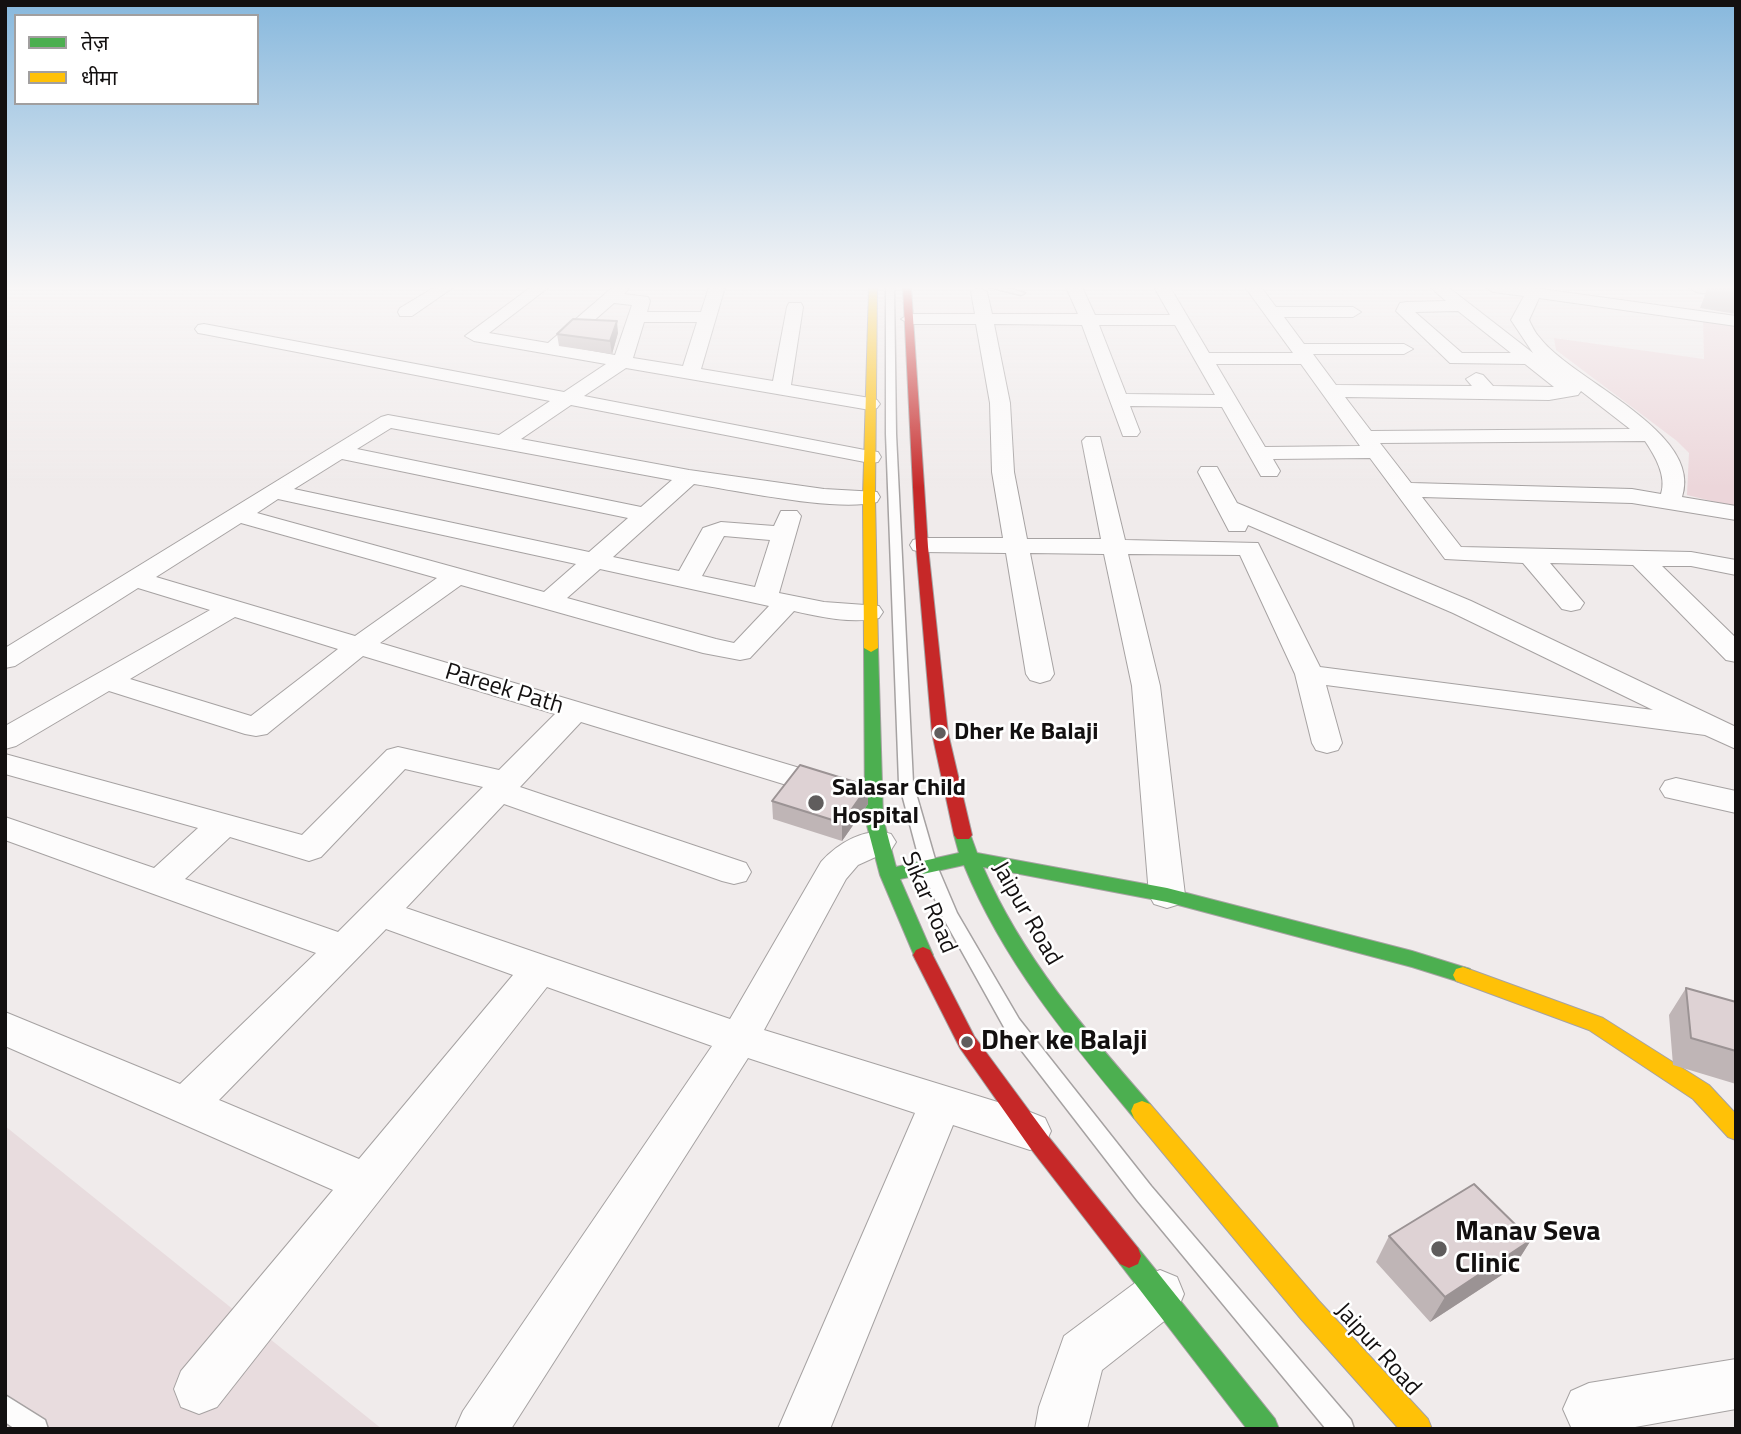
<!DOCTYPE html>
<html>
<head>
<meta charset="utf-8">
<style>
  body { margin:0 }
  #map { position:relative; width:1741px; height:1434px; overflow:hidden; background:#f0ebeb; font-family:"Titillium Web","Noto Sans Devanagari",sans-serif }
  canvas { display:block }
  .frame { position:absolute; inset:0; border:7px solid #131010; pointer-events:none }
  .legend { position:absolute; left:14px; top:14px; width:245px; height:91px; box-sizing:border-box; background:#fff; border:2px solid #a19f9f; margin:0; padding:9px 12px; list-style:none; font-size:21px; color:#131010 }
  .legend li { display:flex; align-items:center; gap:14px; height:35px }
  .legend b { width:35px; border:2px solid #a19f9f }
</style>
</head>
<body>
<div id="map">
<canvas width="1741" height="1434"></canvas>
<div class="frame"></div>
<ul class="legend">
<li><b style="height:9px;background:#4caf50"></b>तेज़</li>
<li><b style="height:9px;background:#ffc107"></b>धीमा</li>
</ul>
</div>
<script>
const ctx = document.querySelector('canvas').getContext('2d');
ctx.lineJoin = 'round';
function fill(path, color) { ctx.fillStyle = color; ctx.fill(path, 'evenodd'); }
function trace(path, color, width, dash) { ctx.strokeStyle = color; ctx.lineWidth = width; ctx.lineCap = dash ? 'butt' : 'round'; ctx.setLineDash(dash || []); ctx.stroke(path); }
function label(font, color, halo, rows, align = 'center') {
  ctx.font = font + ' "Titillium Web",sans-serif'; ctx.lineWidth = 5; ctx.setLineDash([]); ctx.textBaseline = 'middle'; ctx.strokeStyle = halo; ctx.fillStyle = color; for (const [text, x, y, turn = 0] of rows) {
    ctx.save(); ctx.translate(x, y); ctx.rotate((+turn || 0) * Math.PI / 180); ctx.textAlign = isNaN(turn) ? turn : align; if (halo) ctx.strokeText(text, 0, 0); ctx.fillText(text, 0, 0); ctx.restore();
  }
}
const built = new Path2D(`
  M5 1126 382 1429H5Z`);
const green = new Path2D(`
  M1703 321 1736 325V507L1687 495 1689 453 1677 441 1556 350 1554 338 1704 359Z`);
const lane = new Path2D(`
  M886 287H894L896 434 913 783 937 866 957 913 1019 1019 1151 1186 1351 1420 1354 1429H1326L1137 1200 1005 1029 941 914 921 866 899 783 886 434Z
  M989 287H1003L1025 293 1021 295Z
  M5 1395 45 1420 48 1429H15L5 1422Z`);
const street = new Path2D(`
  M435 287H454L412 316H400L398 312 400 308Z
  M531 287H549L489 333 548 343 613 287H630L624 294 648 297 650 301 647 312H701L709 287H725L701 369 773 381 787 307 789 303H801L803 307 791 385 870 398 877 400 880 404 877 408 870 410 626 368 584 396 870 451 878 452 881 457 878 462 870 463 571 405 521 439 689 470 824 489 877 492 880 497 877 502C835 512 740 491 694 484L613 557 679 571 703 528 721 522 774 526 781 511H797L801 516 779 593 824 602 879 606 883 612 879 618C852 624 820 617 794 611L750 658 740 660 703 653 461 585 380 643 840 780 845 787 840 794 829 798 581 722 520 787 746 863 751 872 746 881 734 884 722 881 504 804 406 908 730 1019 821 862C837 844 866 826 891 834L896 842 891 850 858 865 846 879 764 1030 1030 1112 1045 1118 1051 1131 1045 1144 1030 1150 953 1125 830 1429H778L915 1113 748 1058 511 1429H455L463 1411 712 1046 547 987 217 1407 199 1414 181 1407 174 1389 181 1371 333 1190 5 1046V1012L180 1084 316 953 5 840V817L154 868 198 828 5 774V754L302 835 387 750 398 747 499 770 555 714 363 656 267 734 256 736 245 734 109 691 16 746 5 749V726L210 610 138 588 15 666 5 668V648L381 417 388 415 499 435 550 401 204 334 198 333 195 329 198 325 204 324 564 392 606 364 474 341 465 336ZM614 303 632 305 615 355 565 346ZM644 322H697L683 366 633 358ZM391 428 672 480 641 507 357 449ZM342 459 628 518 589 552 294 489ZM278 499 576 564 544 592 257 513ZM241 523 437 578 355 636 156 577ZM724 536 770 540 755 587 702 576ZM600 569 769 606 734 643 716 639 567 598ZM235 617 338 649 251 716 130 679ZM405 769 483 787 338 932 185 879 230 837 309 861 321 857ZM386 929 513 975 359 1159 219 1100Z
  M979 287 987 292 992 314H1078L1066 287H1082L1095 315H1170L1154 287H1170L1209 353H1293L1245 287H1261L1276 307H1353L1361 312 1353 317H1284L1304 344H1404L1413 349 1404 354H1313L1336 385 1472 386 1466 379 1476 373 1483 375 1493 386 1554 387 1525 364 1450 363 1396 311 1400 303 1406 302 1446 301 1430 287H1448L1533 353 1511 320 1524 296 1493 292 1485 287H1527L1736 316V326L1539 298 1529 320C1532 326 1535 333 1540 338 1573 381 1704 432 1682 497L1736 506V520L1632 503 1422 497 1461 547 1691 552 1736 560V575L1691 566H1662L1736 638V662L1726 660 1633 565 1550 563 1584 603 1580 609 1571 611 1562 609 1523 563 1445 559 1370 458 1273 459 1280 471 1277 476H1261L1222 407 1130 406 1140 432 1137 436H1123L1082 325 994 324 1010 403 1014 472 1027 539H1101L1082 441 1086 437H1100L1125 540 1258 543 1320 667 1653 710 1453 613 1248 525 1245 531H1229L1198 472 1201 467H1217L1237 503 1471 601 1736 727V749L1705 735 1326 685 1342 743 1338 750 1327 753 1316 750 1312 743 1295 674 1240 555 1128 554 1160 686 1185 895 1180 904 1167 908 1154 904 1149 895 1132 686 1104 554 1030 553 1054 674 1050 680 1040 683 1030 680 1026 674 1006 553 922 552 913 550 910 545 913 540 922 538H1003L992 472 990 403 976 324H910L901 319 910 314H975L971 292ZM1458 311 1511 353H1462L1415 312ZM1099 325H1175L1215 395 1126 394ZM1216 364H1301L1360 446 1265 447ZM1581 391 1630 429 1371 431 1345 397 1549 400 1578 395ZM1645 441C1655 456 1667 476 1661 494L1632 489 1411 483 1380 443Z
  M1688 287 1736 288V298L1696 292Z
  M1676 778 1736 791V813L1665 797 1660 789 1665 781Z
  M1160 1270 1177 1277 1184 1294 1177 1311 1102 1370 1087 1429H1035L1039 1407 1064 1336 1143 1277Z
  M1736 1359V1409L1624 1429H1574L1571 1427 1563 1409 1571 1391 1589 1383Z`);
const fast = new Path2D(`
  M871 644 878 648 883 818 896 867 959 853 954 835 957 831H969L977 853 1167 888 1412 951 1470 969 1473 975 1470 981 1463 983 1412 967 1167 902 983 867C1022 957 1086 1031 1150 1104L1153 1111 1150 1118 1142 1121 1134 1118C1069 1040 1003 961 964 865L900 879 933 955 930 960 923 963 916 960 880 875 865 818 864 648Z
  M1129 1244 1138 1248 1275 1419 1279 1429H1247L1120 1264 1117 1256 1120 1248Z`);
const slow = new Path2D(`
  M869 287H877L875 497 878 648 871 652 864 648 863 497Z
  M1463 967 1603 1018 1709 1085 1736 1114V1140L1728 1137 1693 1099 1589 1030 1456 981 1453 975 1456 969Z
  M1142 1101 1150 1104 1319 1301 1428 1419 1432 1429H1399L1301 1319 1134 1118 1131 1111 1134 1104Z`);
const jam = new Path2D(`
  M903 287H911L928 547 948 733 972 835 969 839H957L954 835 932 733 916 547Z
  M923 947 930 950 974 1036 1047 1135 1138 1248 1141 1256 1138 1264 1129 1268 1120 1264 1031 1149 960 1048 913 955 916 950Z`);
const wall = new Path2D(`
  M1708 287H1736V314L1700 308Z
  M618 333 612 354 559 346 557 334Z
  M868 786V804L842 841 773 819 772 801Z
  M1686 988 1736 1002V1084L1673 1065 1669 1015Z
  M1389 1236 1531 1240 1514 1267 1430 1322 1376 1262Z`);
const shadedWall = new Path2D(`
  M617 321 618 333 612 354 610 341Z
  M868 786V804L842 841V823Z
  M1531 1240 1514 1267 1430 1322 1445 1297Z`);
const building = new Path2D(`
  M573 319 617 321 610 341 557 334Z
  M800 765 868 786 842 823 772 801Z
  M1686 988 1736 1002V1051L1691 1038Z
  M1474 1184 1531 1240 1445 1297 1389 1236Z`);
const markers = [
  [940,733,7,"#605d5d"],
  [816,803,9,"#605d5d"],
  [967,1042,7,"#605d5d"],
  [1439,1249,9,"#605d5d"]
];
const streetNames = [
  ["Pareek Path",504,690,17],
  ["Sikar Road",928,903,67],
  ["Jaipur Road",1026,914,60],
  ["Jaipur Road",1377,1350,48]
];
const poiNames = [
  ["Dher Ke Balaji",954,733],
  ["Salasar Child",832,789],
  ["Hospital",832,817]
];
const nearPoinames = [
  ["Dher ke Balaji",981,1042],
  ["Manav Seva",1455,1233],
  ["Clinic",1455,1265]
];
fill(built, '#e8dcde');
fill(green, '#ecd6da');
trace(lane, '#a6a2a2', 3);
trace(street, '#a6a2a2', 2);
trace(fast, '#a6a2a2', 2);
trace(slow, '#a6a2a2', 2);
trace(jam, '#a6a2a2', 2);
fill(lane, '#fdfcfc');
fill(street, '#fdfcfc');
fill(fast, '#4caf50');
fill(slow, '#ffc107');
fill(jam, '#c62828');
fill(wall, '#bfb5b6');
fill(shadedWall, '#9b9394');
fill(building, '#ded2d4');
trace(building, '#9b9394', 2);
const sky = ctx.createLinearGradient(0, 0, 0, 488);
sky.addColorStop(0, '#87b8dd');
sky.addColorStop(0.59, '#f8f6f6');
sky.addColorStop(1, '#f8f6f600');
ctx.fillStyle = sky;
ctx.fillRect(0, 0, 1741, 488);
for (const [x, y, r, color] of markers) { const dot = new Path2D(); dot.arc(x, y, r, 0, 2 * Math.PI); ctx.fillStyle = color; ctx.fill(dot); trace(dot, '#fff', 2.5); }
label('24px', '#131010', '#fff', streetNames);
label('bold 24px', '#131010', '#fff', poiNames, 'left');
label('bold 28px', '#131010', '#fff', nearPoinames, 'left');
</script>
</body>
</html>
